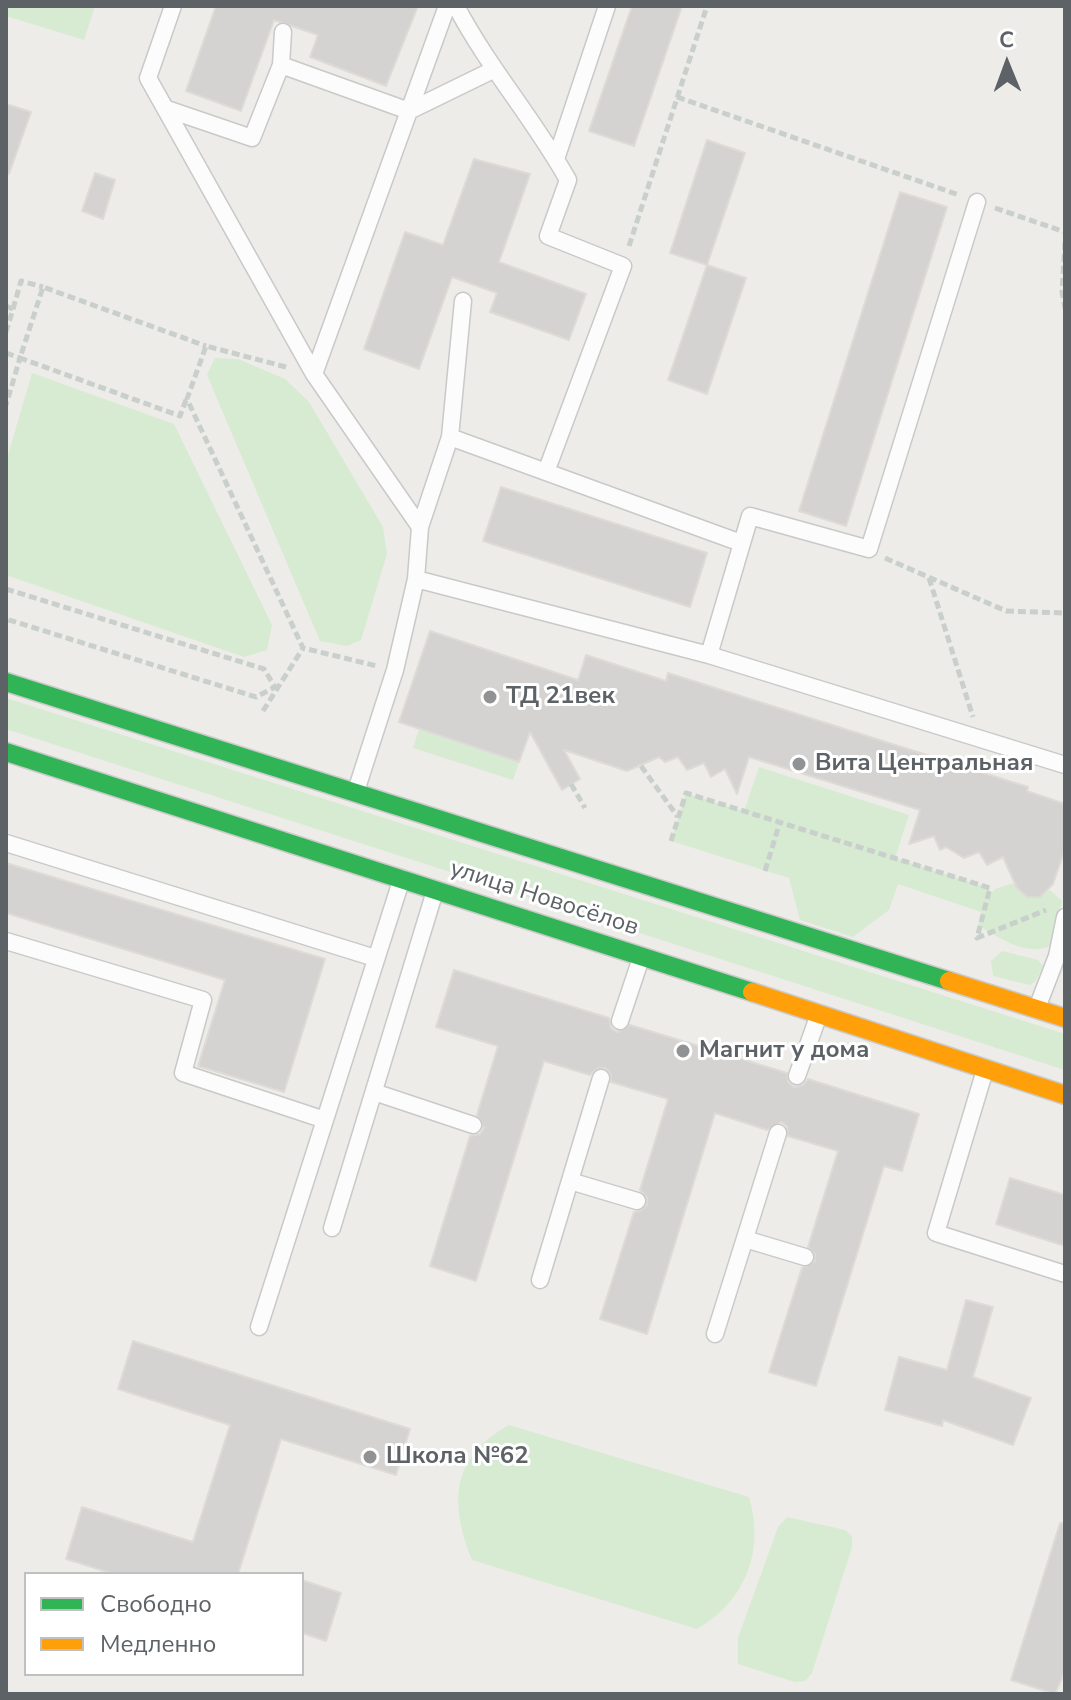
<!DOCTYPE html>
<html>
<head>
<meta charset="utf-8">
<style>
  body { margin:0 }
  #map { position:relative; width:1071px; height:1700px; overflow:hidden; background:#eeece8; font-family:"Nunito Sans",sans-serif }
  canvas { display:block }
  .frame { position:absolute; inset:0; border:8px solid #5d6267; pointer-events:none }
  .legend { position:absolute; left:24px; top:1572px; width:280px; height:104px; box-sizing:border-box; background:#fff; border:2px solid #bec0c2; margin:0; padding:10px 14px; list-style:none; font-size:24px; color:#5d6267 }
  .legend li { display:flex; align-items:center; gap:16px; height:40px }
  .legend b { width:40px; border:2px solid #bec0c2 }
  .north { position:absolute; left:967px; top:24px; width:80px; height:80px; -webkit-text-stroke:6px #fff; paint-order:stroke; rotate:359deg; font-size:22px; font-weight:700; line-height:32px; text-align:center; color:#5d6267 }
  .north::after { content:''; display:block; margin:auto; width:28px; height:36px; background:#5d6267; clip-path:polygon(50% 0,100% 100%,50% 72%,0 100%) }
</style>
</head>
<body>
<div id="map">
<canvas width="1071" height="1700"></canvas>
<div class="frame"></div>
<ul class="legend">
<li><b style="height:10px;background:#30b455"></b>Свободно</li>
<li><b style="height:10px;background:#ff9f0a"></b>Медленно</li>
</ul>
<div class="north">С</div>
</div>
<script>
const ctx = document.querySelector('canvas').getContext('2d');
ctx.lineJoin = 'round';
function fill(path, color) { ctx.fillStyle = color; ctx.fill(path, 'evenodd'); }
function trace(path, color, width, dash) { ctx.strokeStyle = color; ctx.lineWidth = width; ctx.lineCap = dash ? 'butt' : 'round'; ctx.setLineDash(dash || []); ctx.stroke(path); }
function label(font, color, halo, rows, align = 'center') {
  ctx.font = font + ' "Nunito Sans",sans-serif'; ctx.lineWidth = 6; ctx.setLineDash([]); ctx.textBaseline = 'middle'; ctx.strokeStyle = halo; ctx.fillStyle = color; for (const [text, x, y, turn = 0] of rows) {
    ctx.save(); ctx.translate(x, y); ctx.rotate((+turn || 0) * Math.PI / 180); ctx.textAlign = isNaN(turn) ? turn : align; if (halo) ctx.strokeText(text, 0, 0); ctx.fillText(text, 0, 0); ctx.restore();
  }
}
const green = new Path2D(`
  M6 6H95L84 40 6 16Z
  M215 358 238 359 285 379 309 402 383 527 387 554 361 640 347 646 320 641 207 375Z
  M32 373 174 424 272 625 267 650 244 657 6 575V462Z
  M6 698 1065 1034V1070L6 729Z
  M419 729 519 762 513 780 413 748Z
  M759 767 909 815 895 858 990 888 987 899 995 889 1014 883 1027 897H1040L1050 890 1062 901 1052 945C1028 958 999 938 978 925L981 912 898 884 889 910 853 937 800 920 789 878 671 841 686 793 744 811Z
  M1002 951 1038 960 1043 966 1036 981 1030 985 993 976 991 961Z
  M509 1425 749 1497C765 1550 746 1601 697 1629L472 1560C449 1501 451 1458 509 1425Z
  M787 1517 845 1530 852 1536V1547L812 1673 805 1681 795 1682 738 1664V1638L778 1527Z`);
const building = new Path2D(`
  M216 6H418L386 86 310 57 318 35 274 20 241 111 186 91Z
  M632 6H682L634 146 589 131Z
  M6 104 31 112 9 174 6 173Z
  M707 140 745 153 707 265 670 253Z
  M474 159 530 174 499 262 586 294 569 340 490 312 497 293 452 277 419 369 364 349 405 232 443 245Z
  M95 173 115 180 103 219 82 211Z
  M900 192 947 207 846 526 799 511Z
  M707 265 746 278 707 394 668 380Z
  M501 487 707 553 690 607 483 541Z
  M430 631 578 680 586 655 666 681 668 673 1028 787 1027 791 1065 804V849L1053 884 1040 897H1027L1017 888 1003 857 987 865 979 852 964 858 946 847 940 850 934 836 909 844 920 810 749 757 737 794 725 769 711 777 704 763 687 770 678 757 665 762 659 757 627 771 564 750 580 779 562 790 530 732 519 762 399 722Z
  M6 863 325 959 284 1092 198 1066 225 980 6 913Z
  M454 970 609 1018 611 1028 617 1032 630 1025 787 1073 788 1082 794 1087 803 1085 808 1079 919 1114 902 1171 884 1166 816 1386 769 1372 802 1268 815 1261V1254L808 1247 838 1151 788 1136 787 1126 781 1122 767 1130 715 1113 647 1334 600 1319 634 1212 640 1211 647 1205V1198L640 1190 668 1099 611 1082V1075L605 1068H598L590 1075 544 1061 476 1281 430 1266 470 1136 480 1134 484 1128 477 1115 498 1046 436 1027Z
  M1010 1178 1065 1195V1246L996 1224Z
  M966 1300 993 1307 973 1377 1031 1398 1013 1445 943 1420 942 1426 885 1410 899 1357 947 1370Z
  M133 1341 410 1429 396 1475 281 1439 238 1574H114L66 1559 82 1507 193 1542 230 1425 118 1389Z
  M1060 1523 1065 1524V1671L1055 1694 1011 1680Z
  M302 1580 341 1593 326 1641 302 1633Z`);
const path = new Path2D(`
  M677 97 959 195
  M995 208 1065 232
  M1065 242 1062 292 1065 308
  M629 246 707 6
  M6 306 13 309 6 332
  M13 309 21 281 43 287
  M6 353 20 358 6 405
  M286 367 206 346 187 399 303 648 377 666
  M186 400 180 416 20 358 43 287 206 346
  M885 558 1006 611 1065 613
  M929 578 973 717
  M6 589 264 669 275 687 256 697 6 619
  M263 711 303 648
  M641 766 678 817
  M571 784 585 808
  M671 841 686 793 990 888 977 938 1046 910
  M765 871 780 822`);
const lane = new Path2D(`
  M173 6 148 78 314 374 420 527
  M283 32 281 65 409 111 314 374
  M167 109 252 138 281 65
  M409 111 447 6
  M409 111 493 70
  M556 159 607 6
  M977 202 869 549 750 516 709 655 1065 765
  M450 437 463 301
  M546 472 741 543
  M416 579 709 655
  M356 791 395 670 416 579 420 527 450 437 546 472 623 266 548 236 568 180C534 119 488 67 456 6
  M6 843 375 958
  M6 941 203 1000 183 1073 325 1120
  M1037 1008 1057 956 1065 917
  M620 1021 641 958
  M985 1070 936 1233 1065 1274
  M797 1076 818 1017
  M374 1092 473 1125
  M570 1181 637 1201
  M332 1228 435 891
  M745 1239 805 1257
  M540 1280 601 1078
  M259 1327 402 878
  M715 1334 778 1133`);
const fast = new Path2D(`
  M6 682 949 981
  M6 752 752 992`);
const slow = new Path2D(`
  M949 981 1065 1018
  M752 992 1065 1095`);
const markers = [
  [490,697,8,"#909294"],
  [799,764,8,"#909294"],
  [683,1051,8,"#909294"],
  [370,1457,8,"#909294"]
];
const poiNames = [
  ["ТД 21век",506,697],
  ["Вита Центральная",815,764],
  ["Магнит у дома",699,1051],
  ["Школа №62",386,1457]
];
const streetNames = [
  ["улица Новосёлов",544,899,18]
];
fill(green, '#d6ebd2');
fill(building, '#d5d3d1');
trace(building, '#dedbd7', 2);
trace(lane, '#c9c9c9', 19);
trace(fast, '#cacaca', 21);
trace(slow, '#cacaca', 21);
trace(path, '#c9cfcb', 5, [8, 4]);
trace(lane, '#fcfcfc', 16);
trace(fast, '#30b455', 18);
trace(slow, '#ff9f0a', 18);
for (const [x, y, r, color] of markers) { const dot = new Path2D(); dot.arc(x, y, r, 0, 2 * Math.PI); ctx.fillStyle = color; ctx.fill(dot); trace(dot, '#fff', 3); }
label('bold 24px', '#5d6267', '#fff', poiNames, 'left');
label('24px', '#5d6267', '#fff', streetNames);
</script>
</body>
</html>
